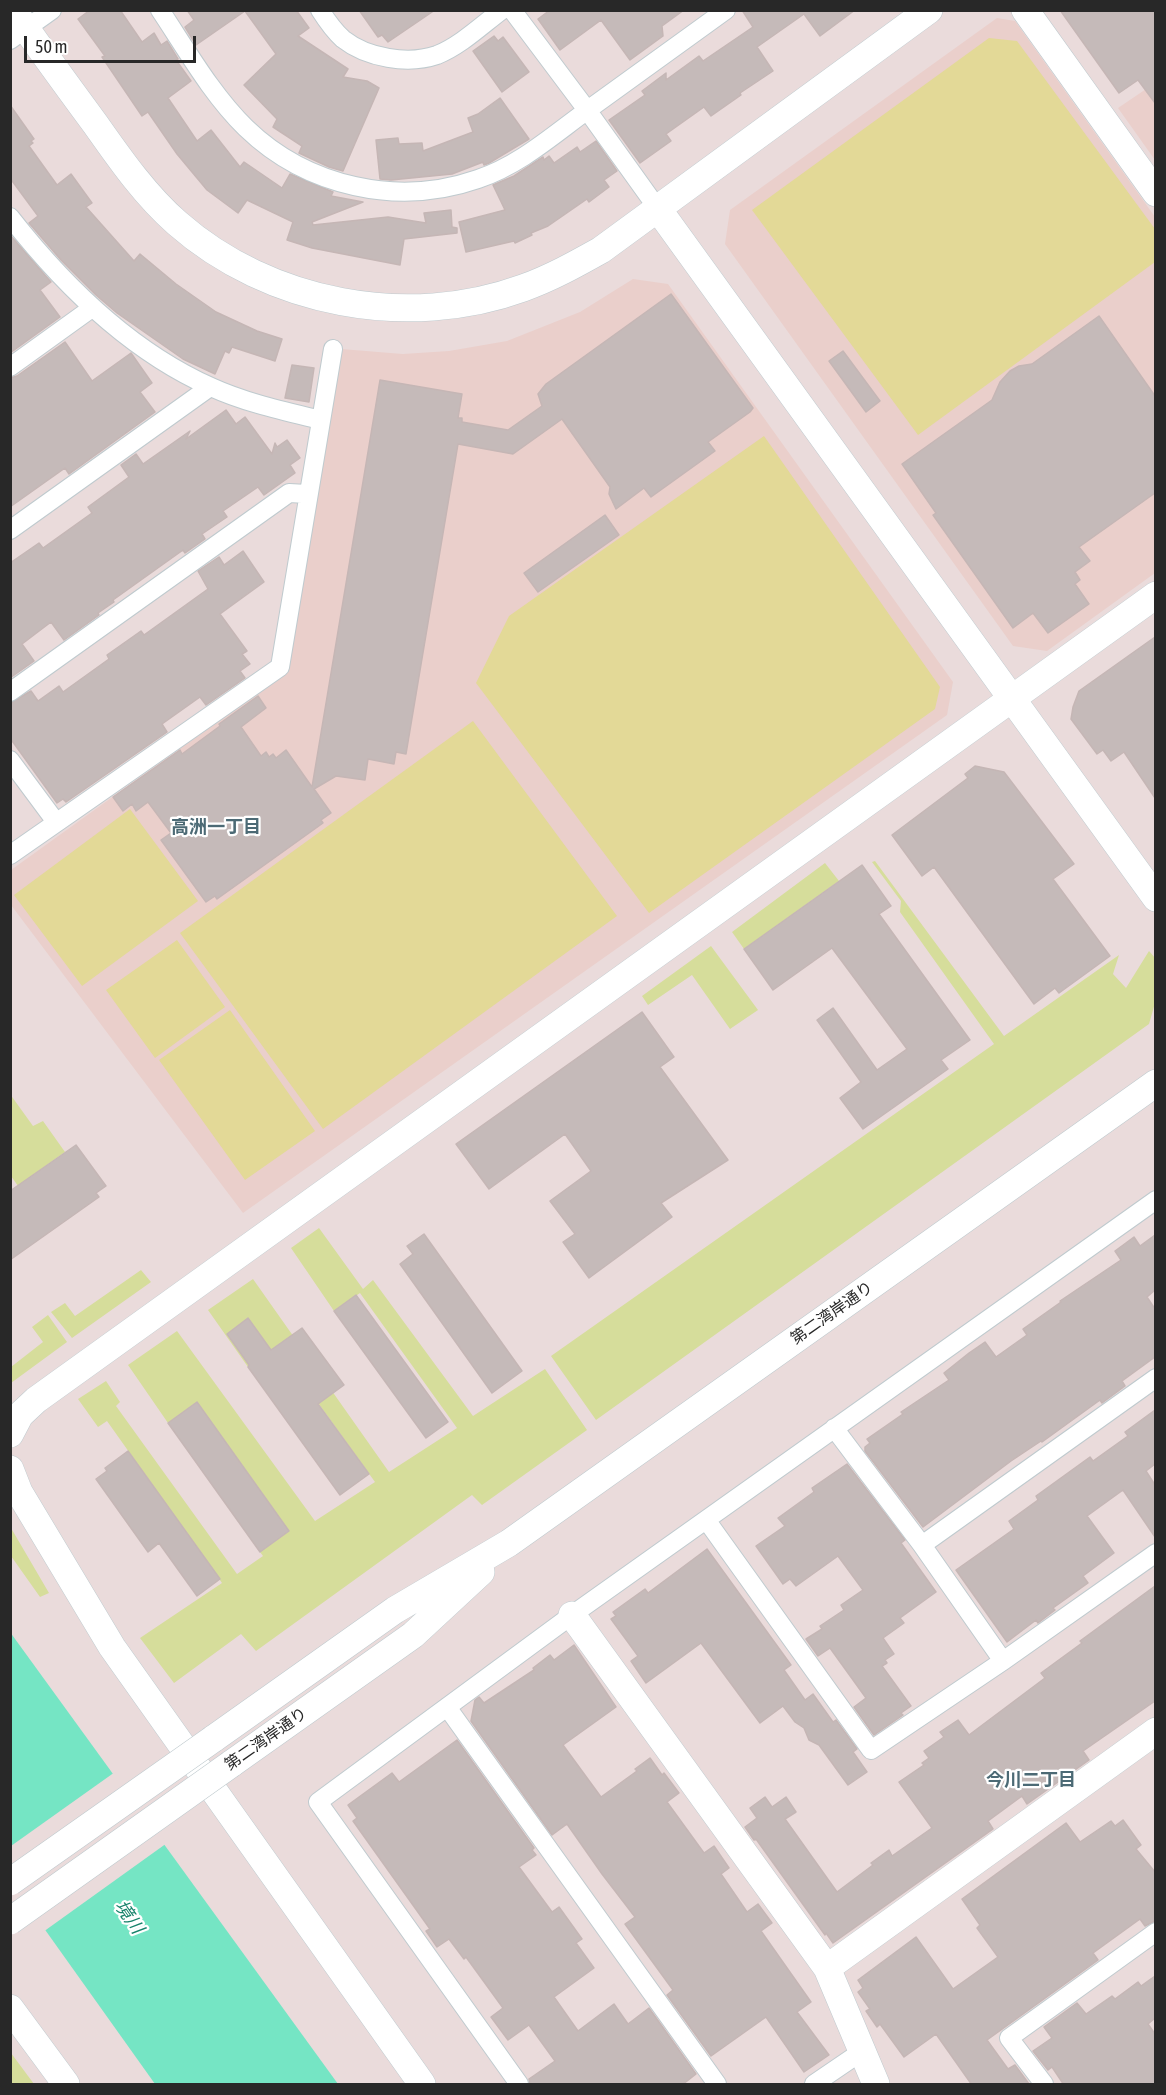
<!DOCTYPE html>
<html>
<head>
<meta charset="utf-8">
<style>
  body { margin:0 }
  #map { position:relative; width:1166px; height:2095px; overflow:hidden; background:#eadbdb; font-family:"Asap Condensed",sans-serif }
  canvas { display:block }
  .frame { position:absolute; inset:0; border:12px solid #282828; pointer-events:none }
  .scale { position:absolute; left:24px; top:36px; width:172px; height:27px; box-sizing:border-box; border:3px solid #282828; border-top:0; padding-left:8px; font-size:18px; line-height:21px; white-space:nowrap; color:#282828; -webkit-text-stroke:4px #fff; paint-order:stroke }
</style>
</head>
<body>
<div id="map">
<canvas width="1166" height="2095"></canvas>
<div class="frame"></div>
<div class="scale">50 m</div>
</div>
<script>
const ctx = document.querySelector('canvas').getContext('2d');
ctx.lineJoin = 'round';
function fill(path, color) { ctx.fillStyle = color; ctx.fill(path, 'evenodd'); }
function trace(path, color, width, dash) { ctx.strokeStyle = color; ctx.lineWidth = width; ctx.lineCap = dash ? 'butt' : 'round'; ctx.setLineDash(dash || []); ctx.stroke(path); }
function label(font, color, halo, rows, align = 'center') {
  ctx.font = font + ' "Asap Condensed","Noto Sans JP",sans-serif'; ctx.lineWidth = 4.5; ctx.setLineDash([]); ctx.textBaseline = 'middle'; ctx.strokeStyle = halo; ctx.fillStyle = color; for (const [text, x, y, turn = 0] of rows) {
    ctx.save(); ctx.translate(x, y); ctx.rotate((+turn || 0) * Math.PI / 180); ctx.textAlign = isNaN(turn) ? turn : align; if (halo) ctx.strokeText(text, 0, 0); ctx.fillText(text, 0, 0); ctx.restore();
  }
}
const education = new Path2D(`
  M997 18 1015 21 1155 217V573L1047 651 1013 646 725 244 730 210Z
  M1155 83V160L1118 108Z
  M633 279 668 284 953 682 947 715 243 1213 11 905V870L289 670 341 349 403 354 449 351 507 341 580 312Z`);
const green = new Path2D(`
  M875 861 1004 1036 1119 955 1113 974 1126 988 1149 951 1156 959 1155 1003 1149 1024 596 1420 551 1356 994 1044 900 912 901 901 872 862Z
  M825 863 839 881 744 949 732 932Z
  M711 946 758 1010 730 1029 692 975 648 1005 642 996Z
  M10 1094 33 1126 43 1121 65 1152 18 1186 11 1176Z
  M319 1228 363 1289 373 1280 473 1416 545 1369 587 1430 482 1505 472 1495 256 1651 241 1634 174 1683 140 1638 222 1583 107 1421 98 1427 78 1399 106 1381 120 1402 116 1406 237 1574 263 1556 260 1552 289 1531 197 1403 168 1423 128 1365 177 1331 315 1521 375 1482 277 1346 248 1367 208 1310 253 1279 389 1472 457 1428 360 1293 334 1311 291 1248Z
  M141 1270 151 1282 72 1338 51 1312 65 1303 75 1316Z
  M48 1315 67 1342 11 1383V1367L43 1342 32 1327Z
  M10 1528H11L49 1593 40 1597 11 1556Z
  M10 2053H11L34 2084H11Z`);
const pitch = new Path2D(`
  M989 38 1017 41 1155 229V262L918 435 752 210Z
  M764 436 940 687 935 709 649 913 476 683 509 616Z
  M473 721 617 916 323 1129 180 933Z
  M130 809 198 901 82 986 14 895Z
  M177 940 225 1007 155 1058 106 990Z
  M230 1010 315 1131 245 1180 159 1060Z`);
const water = new Path2D(`
  M10 1632 338 2084H155L11 1882Z`);
const pier = new Path2D(`
  M115 1772 167 1843 43 1932 10 1887 11 1846Z`);
const building = new Path2D(`
  M90 10H120L142 42 154 33 161 45 167 41 178 59 176 60 191 81 168 98 197 141 211 130 240 167 244 162 282 188 290 174 333 192 331 196 363 202 312 222 313 225 388 217 426 223 424 213 451 210 452 227 457 228V233L404 239 400 265 312 248 287 240 293 222 247 200 238 213 207 190 177 154 148 112 142 116 102 57 105 56 78 19Z
  M187 10H296L309 28 298 36 348 69 343 77 367 81 379 88 343 171 329 167 299 153 302 146 273 127 277 119 244 85 276 54 245 11 196 45 185 27 194 20Z
  M359 10H435L388 42 382 35 378 37Z
  M550 10H684L662 26 663 36 630 60 601 20 560 50 538 19Z
  M742 10H855L820 36 804 14 757 47 773 71 740 93 741 95 711 116 704 107 666 134 671 141 640 163 609 120 645 95 642 91 666 73V80L699 56 703 61 753 27Z
  M1060 10H1155V103L1138 80 1119 93Z
  M494 36 498 41 503 37 529 72 502 92 473 51Z
  M500 98 529 139 489 163 484 165 483 162 452 174 391 180 380 179 376 140 398 138 399 144 422 143 423 151 473 132 468 118 478 114Z
  M10 105 34 139 31 141 33 143 29 146 57 185 71 174 92 203 86 207 134 261 140 254 176 284 216 312 257 331 282 339 275 361 232 347 229 353 225 351 215 374 183 359 117 313 96 295 61 260 29 223 38 216 10 178Z
  M596 141 617 171 604 180 609 187 589 202 587 199 548 226 531 233 532 235 515 243 514 241 466 252 459 222 505 210 493 185 514 176 543 157 544 160 549 156 554 163 577 147 580 152Z
  M11 236 51 282 40 290 60 317 10 353Z
  M671 294 753 408 750 412 708 442 715 451 651 497 644 488 616 509 609 494 610 487 562 419 513 454 458 444 406 754 396 752 394 764 368 759 365 780 336 776 314 789 331 813 321 820 323 823 217 899 215 896 206 902 161 840 171 833 148 802 136 811 132 804 123 811 113 797 180 750 182 754 220 726 219 724 258 696 266 708 241 727 261 756 266 752 269 757 273 754 276 758 286 750 312 787 380 380 462 394 458 418H462V422L508 430 542 406 538 394 546 384Z
  M1099 316 1155 396V493L1079 547 1090 561 1075 572 1080 580 1075 584 1089 604 1048 633 1033 613 1013 628 933 515 936 513 902 464 992 400 1000 382 1010 371 1019 366 1032 364Z
  M65 342 92 381 131 353 152 383 140 392 155 412 69 474 65 468 10 507V378L17 376Z
  M843 351 880 401 866 412 829 361Z
  M292 365 314 368 309 402 285 398Z
  M226 410 236 424 245 417 272 454 275 443 277 447 287 440 300 458 290 465 295 473 264 495 258 487 223 511 227 517 202 534 205 539 185 553 183 550 113 600 114 602 98 613 99 615 64 640 51 622 22 644 34 661 10 678V563L39 543 43 548 92 513 88 507 129 477 121 465 136 454 143 464 190 431 186 439Z
  M605 515 619 535 538 592 524 573Z
  M243 551 264 582 220 614 247 651 242 654 250 664 240 671 245 678 206 705 200 697 162 724 167 732 66 802 63 799 57 803 10 738V703L31 691 38 701 59 686 63 692 109 659 107 655 141 631 144 635 208 589 198 571 219 557 224 565Z
  M1155 637V798L1124 752 1111 761 1103 750 1097 754 1071 719 1073 707 1079 691Z
  M975 766 1004 772 1074 864 1053 879 1110 956 1059 993 1055 988 1034 1004 934 867 922 876 892 835 968 778 965 774Z
  M862 865 891 906 879 914 970 1040 941 1060 948 1069 863 1129 840 1098 861 1082 817 1020 833 1008 877 1070 907 1049 832 948 773 990 744 949Z
  M642 1012 674 1057 660 1067 728 1160 661 1203 672 1217 589 1278 563 1242 575 1234 550 1201 591 1171 565 1134 489 1189 456 1144Z
  M76 1145 106 1186 96 1193 99 1197 10 1260V1191Z
  M424 1234 522 1371 492 1393 400 1264 413 1254 407 1246Z
  M1155 1235V1290L1147 1297 1155 1309V1357L1122 1381 1125 1386 1102 1403 1100 1400 1042 1442 1041 1441 1011 1461 923 1527 865 1451V1447L870 1443 867 1439 903 1414 901 1412 949 1380 944 1373 969 1353 985 1342 996 1357 1027 1335 1023 1329 1061 1302 1060 1301 1121 1260 1115 1251 1134 1237 1140 1246Z
  M356 1295 448 1422 426 1438 334 1311Z
  M248 1318 271 1350 302 1328 344 1385 318 1404 369 1474 340 1495 248 1367 249 1365 227 1334Z
  M197 1402 289 1531 260 1552 168 1423Z
  M1155 1410V1464L1146 1471 1155 1485V1537L1123 1490 1087 1516 1114 1553 1083 1576 1088 1583 1053 1608 1055 1610 1038 1623 1036 1620 1007 1642 956 1570 1014 1529 1009 1521 1038 1500 1036 1496 1090 1457 1093 1461 1128 1436 1125 1432Z
  M128 1451 220 1579 197 1596 159 1543 148 1552 96 1479 107 1471 105 1468Z
  M847 1464 905 1540 901 1543 936 1592 900 1618 904 1623 883 1638 894 1654 885 1660 887 1663 882 1666 911 1706 901 1713 903 1715 874 1735 854 1707 866 1698 830 1648 818 1656 806 1639 822 1629 820 1626 844 1610 841 1605 863 1590 838 1556 796 1586 790 1579 783 1584 756 1546 785 1526 778 1518 814 1492 812 1488Z
  M707 1549 791 1665 784 1670 805 1700 813 1694 833 1722 836 1720 857 1749 853 1752 867 1772 848 1785 819 1745 809 1740 804 1728 795 1722 783 1706 760 1723 701 1643 646 1683 631 1661 638 1656 611 1619 616 1616 613 1612 645 1589 648 1593Z
  M1155 1586V1701L1083 1751 1089 1760 1027 1804 1022 1796 988 1821 993 1829 833 1943 826 1933 825 1935 756 1839 754 1840 745 1827 757 1818 750 1808 765 1797 772 1807 786 1797 796 1812 785 1819 837 1892 873 1865 871 1863 889 1850 892 1856 932 1828 899 1782 924 1765 922 1763 929 1758 924 1751 944 1737 940 1732 958 1720 969 1735 1045 1678 1041 1673 1082 1643 1080 1641Z
  M574 1645 616 1707 563 1745 601 1797 637 1771 635 1769 650 1758 662 1775 664 1773 679 1793 667 1802 704 1853 714 1846 729 1868 721 1874 747 1912 758 1904 772 1923 761 1931 811 2002 797 2012 829 2055 804 2072 766 2017 711 2056 667 1995 673 1990 625 1924 635 1917 602 1874 567 1824 552 1835 471 1721 475 1700 479 1697 484 1703 534 1670 533 1668 550 1655 554 1660Z
  M457 1740 534 1848 532 1850 536 1855 519 1867 552 1912 559 1907 582 1939 576 1943 594 1968 554 1997 578 2031 614 2004 628 2024 649 2008 696 2074 682 2085H530L529 2079 555 2061 529 2025 508 2040 491 2017 503 2008 466 1957 464 1959 449 1939 437 1947 426 1931 430 1929 353 1821 357 1818 348 1805 392 1773 399 1782Z
  M1123 1820 1141 1845 1136 1849 1155 1872V1921L1145 1926 1140 1919 1093 1953 1098 1960 987 2040 1008 2069 1015 2065 1029 2084 972 2085 936 2034 904 2057 880 2024 877 2027 866 2011 870 2009 858 1992 863 1988 858 1980 916 1937 953 1989 998 1957 977 1928 980 1925 962 1899 1066 1823 1080 1842 1111 1821 1115 1826Z
  M1155 1976V2018L1148 2024 1155 2034V2085H1064L1052 2067 1048 2070 1033 2051 1052 2038 1044 2027 1077 2003 1086 2014 1112 1996 1115 1999 1138 1982 1141 1986Z`);
const street = new Path2D(`
  M160 10C186 49 212 95 246 128 307 187 398 207 478 179 520 165 553 135 589 109 634 76 680 43 726 10
  M320 10C327 21 334 31 343 39 367 58 408 65 437 55 460 46 482 25 502 10
  M512 10 587 110 658 209
  M10 40 52 10
  M10 217C64 286 130 351 211 387 246 403 284 411 321 420
  M10 367 92 308
  M10 530 210 387
  M10 692 289 493 307 494
  M10 760 56 822
  M10 855 280 667 333 349
  M834 1428 922 1545 1003 1661
  M707 1521 871 1750 1003 1661 1156 1553
  M922 1545 1156 1378
  M447 1707 717 2084
  M519 2084 318 1802 572 1615 1156 1200
  M814 2084 861 2052
  M1044 2084 1009 2038 1156 1932`);
const secondary = new Path2D(`
  M13 10C40 49 68 87 96 125 120 159 145 195 177 223 269 304 408 330 523 288 551 278 576 264 601 250L929 10
  M1025 10 1156 193
  M658 209 1156 898
  M10 1434 20 1415 36 1400 1156 595
  M10 1469 19 1492 112 1647 422 2084
  M572 1615 827 1968 876 2084
  M213 1739 395 1610 509 1543 1156 1083
  M231 1764 413 1635 481 1572
  M827 1968 1156 1731
  M10 2008 66 2084`);
const secondaryBridge = new Path2D(`
  M10 1882 213 1739
  M10 1921 231 1764`);
const streetNames = [
  ["第二湾岸通り",832,1313,-35],
  ["第二湾岸通り",266,1739,-35]
];
const neighbourhoodNames = [
  ["高洲一丁目",216,827],
  ["今川二丁目",1031,1780]
];
const waterNames = [
  ["境川",129,1917,55]
];
fill(education, '#eacfcb');
fill(green, '#d6dd9b');
fill(pitch, '#e3d997');
fill(water, '#75e5c4');
fill(pier, '#eadbdb');
fill(building, '#c5bab9');
trace(building, '#c5b6b5', 1.5);
trace(street, '#bfcace', 20);
trace(secondary, '#bfcace', 28);
trace(street, '#fff', 18);
trace(secondary, '#fff', 27);
trace(secondaryBridge, '#bfcace', 28, []);
trace(secondaryBridge, '#fff', 27);
label('16px', '#282828', '#fff', streetNames);
label('bold 18px', '#4c6a75', '#fff', neighbourhoodNames);
label('italic 18px', '#16826a', '#fff', waterNames);
</script>
</body>
</html>
